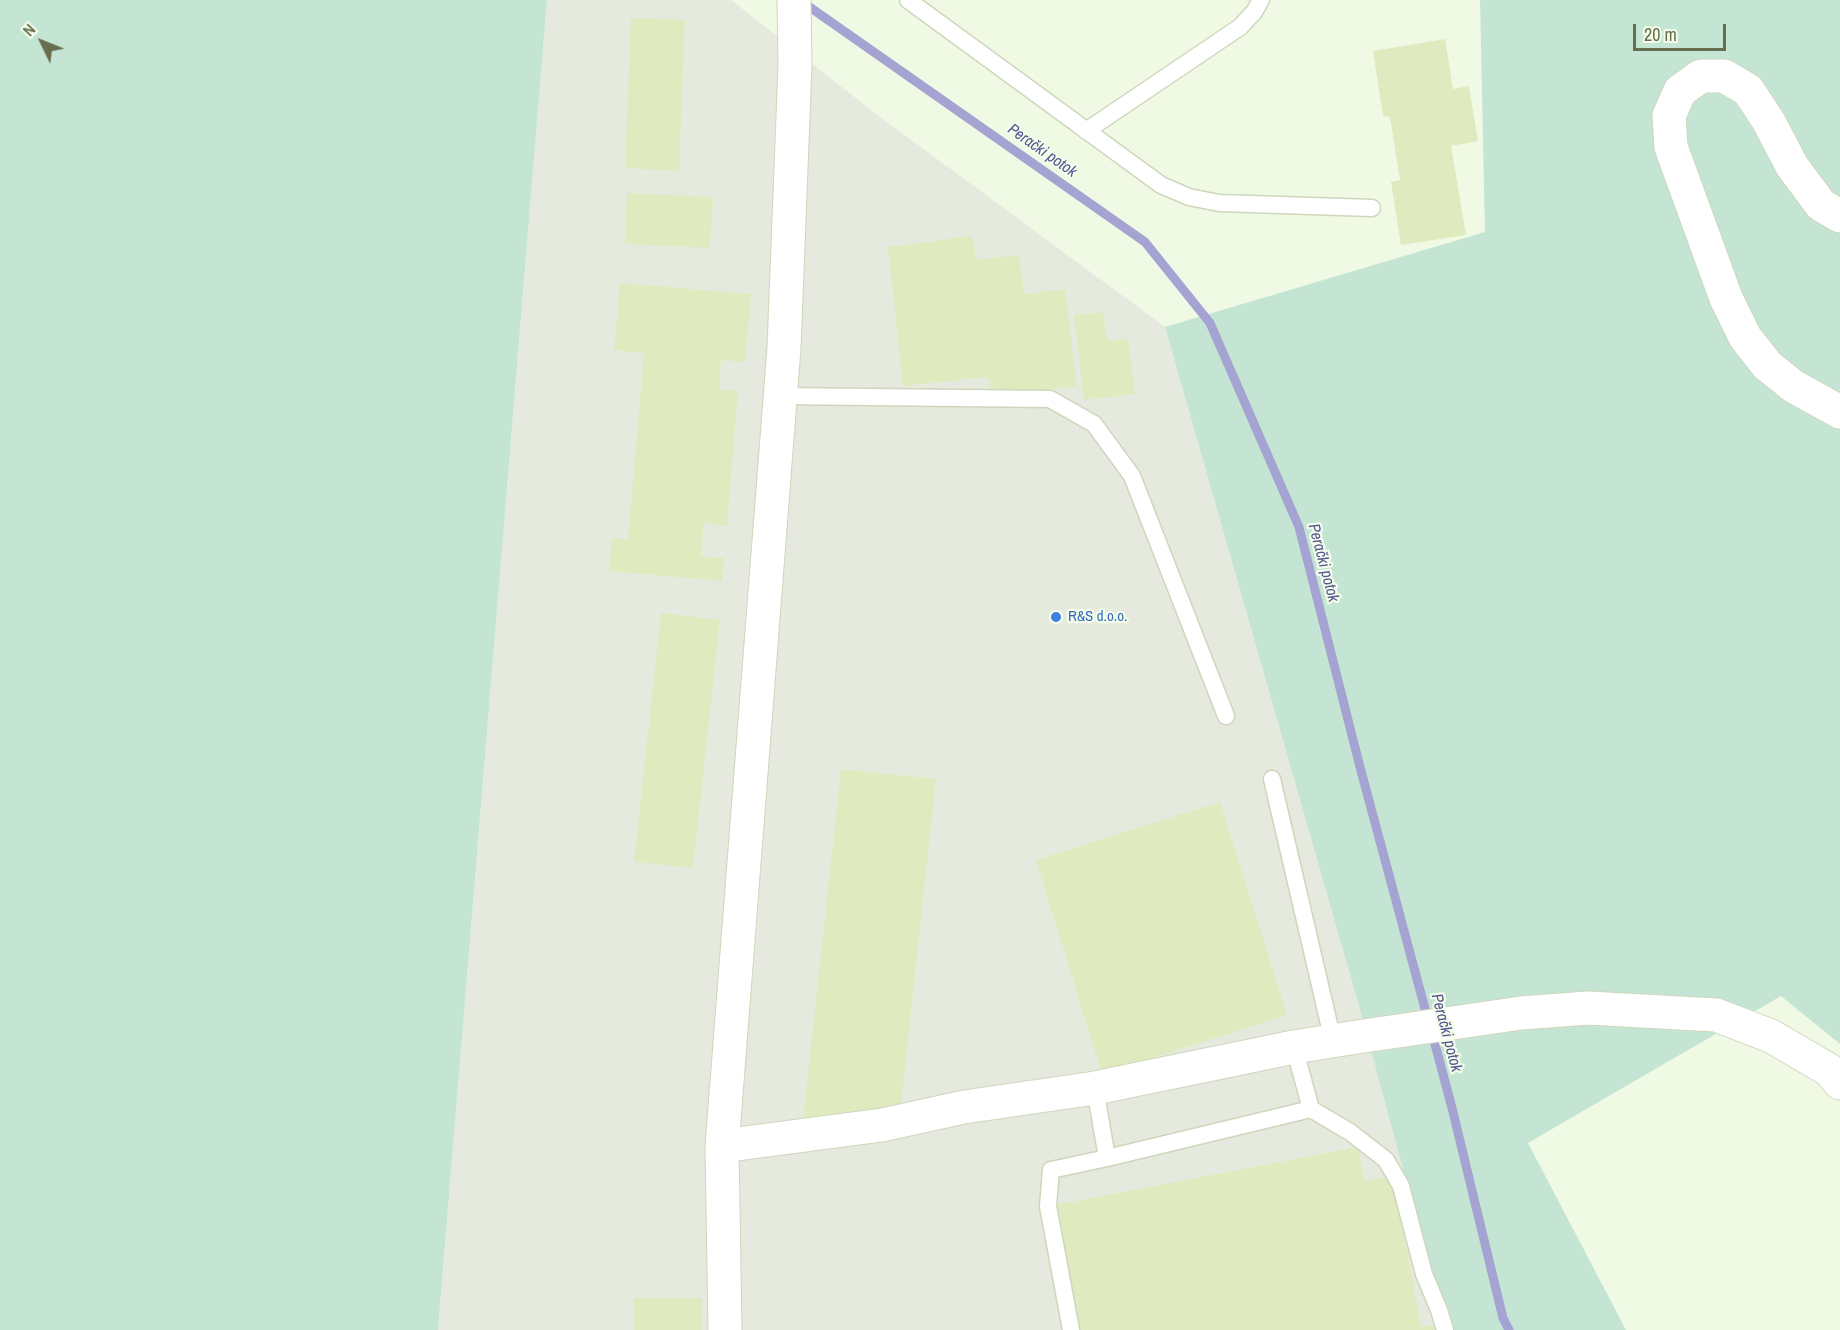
<!DOCTYPE html>
<html>
<head>
<meta charset="utf-8">
<style>
  body { margin:0 }
  #map { position:relative; width:1840px; height:1330px; overflow:hidden; background:#eff9e4; font-family:"Archivo Narrow",sans-serif }
  canvas { display:block }
  .north { position:absolute; left:12px; top:12px; width:60px; height:60px; -webkit-text-stroke:4px #f3fdea; paint-order:stroke; rotate:313deg; font-size:16px; font-weight:700; line-height:24px; text-align:center; color:#666e4d }
  .north::after { content:''; display:block; margin:auto; width:21px; height:27px; background:#666e4d; clip-path:polygon(50% 0,100% 100%,50% 72%,0 100%) }
  .scale { position:absolute; left:1633px; top:24px; width:93px; height:27px; box-sizing:border-box; border:3px solid #666e4d; border-top:0; padding-left:8px; font-size:18px; line-height:21px; white-space:nowrap; color:#666e4d; -webkit-text-stroke:4px #f3fdea; paint-order:stroke }
</style>
</head>
<body>
<div id="map">
<canvas width="1840" height="1330"></canvas>
<div class="north">N</div>
<div class="scale">20 m</div>
</div>
<script>
const ctx = document.querySelector('canvas').getContext('2d');
ctx.lineJoin = 'round';
function fill(path, color) { ctx.fillStyle = color; ctx.fill(path, 'evenodd'); }
function trace(path, color, width, dash) { ctx.strokeStyle = color; ctx.lineWidth = width; ctx.lineCap = dash ? 'butt' : 'round'; ctx.setLineDash(dash || []); ctx.stroke(path); }
function label(font, color, halo, rows, align = 'center') {
  ctx.font = font + ' "Archivo Narrow",sans-serif'; ctx.lineWidth = 4.5; ctx.setLineDash([]); ctx.textBaseline = 'middle'; ctx.strokeStyle = halo; ctx.fillStyle = color; for (const [text, x, y, turn = 0] of rows) {
    ctx.save(); ctx.translate(x, y); ctx.rotate((+turn || 0) * Math.PI / 180); ctx.textAlign = isNaN(turn) ? turn : align; if (halo) ctx.strokeText(text, 0, 0); ctx.fillText(text, 0, 0); ctx.restore();
  }
}
const industrial = new Path2D(`
  M547 0H731L876 114 1165 327 1344 948 1446 1330H438Z`);
const green = new Path2D(`
  M0 0H547L438 1330H0Z
  M1480 0H1840V1044L1781 996 1528 1143 1626 1330H1446L1360 1009 1165 327 1485 232Z`);
const stream = new Path2D(`
  M801 1 1145 242 1210 323 1299 527 1360 767 1428 1020
  M1432 1033 1452 1108 1503 1318 1509 1330`);
const building = new Path2D(`
  M631 18 685 20 679 171 625 168Z
  M1445 39 1453 89 1469 86 1478 141 1451 146 1466 235 1401 245 1391 182 1400 180 1390 117 1383 116 1373 51Z
  M627 193 713 197 710 248 625 244Z
  M972 236 976 260 1019 255 1024 294 1065 289 1077 386 992 396 988 377 903 386 888 247Z
  M620 283 751 294 745 362 721 360 719 390 738 391 727 526 704 523 701 556 724 558 722 581 609 571 612 538 628 539 644 353 614 350Z
  M1103 312 1107 341 1128 339 1135 394 1084 400 1074 315Z
  M661 613 720 620 693 868 634 862Z
  M841 769 936 779 901 1104 803 1120Z
  M1220 802 1287 1015 1102 1074 1036 860Z
  M1358 1147 1364 1181 1393 1176 1421 1327 1442 1324 1443 1330H1079L1055 1205Z
  M634 1298H702V1330H634Z`);
const service = new Path2D(`
  M908 0 1161 185 1189 197 1219 203 1372 208
  M1086 131 1240 27 1254 12 1261 0
  M780 396 1050 399 1094 424 1132 476 1226 716
  M1272 779 1333 1041
  M1294 1047 1311 1109 1350 1132 1386 1160 1401 1186 1424 1274 1439 1310 1445 1330
  M1107 1158 1311 1109
  M1071 1330 1048 1206 1051 1170 1107 1158 1095 1088`);
const minor = new Path2D(`
  M1840 216 1821 205 1792 166 1769 122 1748 90 1724 76H1701L1680 91 1669 116 1671 147 1726 298 1745 337 1767 365 1793 386 1840 412
  M722 1146 882 1125 964 1107 1095 1088 1294 1047 1357 1037 1521 1013 1588 1008 1716 1015 1771 1036 1829 1070 1840 1083
  M725 1330 722 1146 784 348 795 65 794 0`);
const markers = [
  [1056,617,6,"#3f7fe0"]
];
const shopNames = [
  ["R&S d.o.o.",1068,617]
];
const waterNames = [
  ["Perački potok",1042,151,35],
  ["Perački potok",1323,563,75],
  ["Perački potok",1446,1033,75]
];
fill(industrial, '#e5e9de');
fill(green, '#c5e5d4');
trace(stream, '#a5a3d1', 9);
fill(building, '#dfebbf');
trace(service, '#ced7bc', 19);
trace(minor, '#ced7bc', 35);
trace(service, '#fff', 16);
trace(minor, '#fff', 33);
for (const [x, y, r, color] of markers) { const dot = new Path2D(); dot.arc(x, y, r, 0, 2 * Math.PI); ctx.fillStyle = color; ctx.fill(dot); trace(dot, '#f3fdea', 2); }
label('15px', '#366cbe', '#f3fdea', shopNames, 'left');
label('italic 16px', '#575493', '#f3fdea', waterNames);
</script>
</body>
</html>
